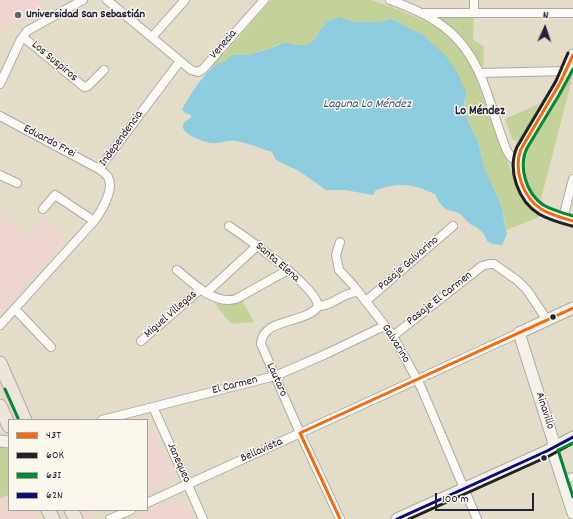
<!DOCTYPE html>
<html>
<head>
<meta charset="utf-8">
<style>
  body { margin:0 }
  #map { position:relative; width:573px; height:519px; overflow:hidden; background:#e3dcc9; font-family:Dekko,sans-serif }
  canvas { display:block }
  .legend { position:absolute; left:8px; top:419px; width:140px; height:92px; box-sizing:border-box; background:#fbf7ec; border:1px solid #a4a2a5; margin:0; padding:5px 7px; list-style:none; font-size:12px; color:#22223b }
  .legend li { display:flex; align-items:center; gap:8px; height:20px }
  .legend b { width:20px; border:1px solid #a4a2a5 }
  .north { position:absolute; left:525px; top:8px; width:40px; height:40px; -webkit-text-stroke:3px #fbf7ec; paint-order:stroke; rotate:3deg; font-size:11px; font-weight:700; line-height:16px; text-align:center; color:#22223b }
  .north::after { content:''; display:block; margin:auto; width:14px; height:18px; background:#22223b; clip-path:polygon(50% 0,100% 100%,50% 72%,0 100%) }
  .scale { position:absolute; left:435px; top:493px; width:99px; height:18px; box-sizing:border-box; border:2px solid #22223b; border-top:0; padding-left:5px; font-size:12px; line-height:14px; white-space:nowrap; color:#22223b; -webkit-text-stroke:3px #fbf7ec; paint-order:stroke }
</style>
</head>
<body>
<div id="map">
<canvas width="573" height="519"></canvas>
<ul class="legend">
<li><b style="height:5px;background:#f56a0f"></b>43T</li>
<li><b style="height:5px;background:#212121"></b>60K</li>
<li><b style="height:5px;background:#008a32"></b>63I</li>
<li><b style="height:5px;background:#0a0a7a"></b>62N</li>
</ul>
<div class="north">N</div>
<div class="scale">100 m</div>
</div>
<script>
const ctx = document.querySelector('canvas').getContext('2d');
ctx.lineJoin = 'round';
function fill(path, color) { ctx.fillStyle = color; ctx.fill(path, 'evenodd'); }
function trace(path, color, width, dash) { ctx.strokeStyle = color; ctx.lineWidth = width; ctx.lineCap = dash ? 'butt' : 'round'; ctx.setLineDash(dash || []); ctx.stroke(path); }
function label(font, color, halo, rows, align = 'center') {
  ctx.font = font + ' Dekko,sans-serif'; ctx.lineWidth = 3; ctx.setLineDash([]); ctx.textBaseline = 'middle'; ctx.strokeStyle = halo; ctx.fillStyle = color; for (const [text, x, y, turn = 0] of rows) {
    ctx.save(); ctx.translate(x, y); ctx.rotate((+turn || 0) * Math.PI / 180); ctx.textAlign = isNaN(turn) ? turn : align; if (halo) ctx.strokeText(text, 0, 0); ctx.fillText(text, 0, 0); ctx.restore();
  }
}
const built = new Path2D(`
  M0 0H39L44 9 23 23 21 20 0 30Z
  M0 215 29 235 44 218 67 237 0 314Z
  M144 413 174 479 147 491V420H116Z
  M9 495V510H36L38 519H0V498Z
  M181 496 192 519H128Z
  M75 510H104L83 519H81Z`);
const green = new Path2D(`
  M271 0H371L402 11 427 22 448 34 461 48 468 58 474 71 488 113 520 193 528 207 535 213 541 216 507 230 501 205 484 167 478 142 467 119 464 106 466 99 422 34 403 25 398 22 391 19 379 22H353L349 21 344 18 328 21 324 20 325 25 319 30 318 35 315 39 307 45H294L290 43 278 44 269 49 259 51 251 55H232C226 61 217 65 210 69L218 58 225 53Z
  M474 15 473 40 484 46 483 72 470 48 463 38 438 17Z
  M573 73V75L540 203 529 188 523 168 525 150Z
  M539 104 520 140 516 141 512 139 505 119Z
  M242 300 254 322 231 324 213 301 231 305Z
  M0 445 9 446V495L0 498Z`);
const water = new Path2D(`
  M340 17 353 22H379L391 19 398 22 403 25 422 34 446 56 457 72 466 92 464 106 467 119 478 142 484 167 501 205 507 234 502 245 493 244 487 241 484 234 478 228 470 224 459 213 445 209 439 202 435 194C412 184 400 182 376 190L373 195 345 190H326L299 171 276 160 272 152C260 148 248 143 236 141 227 140 218 144 211 143 200 141 168 129 191 118V115L185 113 182 109C190 96 199 80 211 69 217 63 226 62 232 55H251L254 53 269 49 283 43H290L294 45H307L315 39 318 35 319 30 325 25 324 20 328 21Z`);
const street = new Path2D(`
  M107 0 191 70 198 72 203 69 264 0
  M390 0C439 17 467 37 485 87 493 108 498 130 507 151L511 157 518 163
  M474 12V0
  M424 13H573
  M23 37 84 87 88 86 104 70
  M152 37 185 0
  M480 73 567 71
  M0 84 20 41 27 31 83 0
  M0 116 99 169C102 171 106 174 108 177 115 189 101 212 94 221L0 325
  M99 169 180 61
  M0 175 17 183
  M43 209 55 195 94 221
  M563 218 573 179
  M229 226C247 238 317 287 318 306
  M340 242 336 255 339 270 353 285 393 336 421 387 477 519
  M177 270C193 283 214 305 236 299L288 270
  M206 293 258 245
  M366 301 453 226
  M318 306C308 324 262 317 261 344L300 433 340 519
  M318 306C332 307 343 292 357 292
  M15 309 51 347
  M393 336 482 266 489 264H494L518 281 527 290 547 320
  M141 341 201 289
  M153 407 203 519
  M102 420 275 376 326 354 384 326
  M562 480 573 477
  M147 503 519 333
  M110 519 131 510`);
const secondary = new Path2D(`
  M573 55C564 81 547 105 533 128 529 136 523 144 520 152 514 172 524 198 541 209 551 215 563 218 573 221
  M573 308 519 333 553 440 554 454 573 513
  M0 441 9 442
  M397 519 547 451 573 437`);
const primary = new Path2D(`
  M0 363 25 420
  M0 406 9 426
  M48 510 53 519
  M71 510 76 519`);
const bus1 = new Path2D(`
  M573 55 560 83 521 149C513 170 523 197 541 209 551 215 562 218 573 221
  M340 519 300 433 573 308`);
const bus2 = new Path2D(`
  M568 53 556 81 517 147C507 170 518 201 539 214 549 220 561 223 572 226
  M409 519 549 456 573 443`);
const bus3 = new Path2D(`
  M573 69 559 95 527 148C518 167 526 193 543 205 552 210 563 213 573 216
  M5 389 18 418
  M573 443 558 450 573 497`);
const bus4 = new Path2D(`
  M397 519 547 451 573 437`);
const markers = [
  [18,15,4,"#66636d"],
  [553,317,3.5,"#22223b"],
  [544,458,3.5,"#22223b"]
];
const poiNames = [
  ["Universidad San Sebastián",26,15]
];
const streetNames = [
  ["Venecia",224,45,-49],
  ["Los Suspiros",54,62,40],
  ["Independencia",122,139,-54],
  ["Eduardo Frei",49,142,28],
  ["Santa Elena",277,263,41],
  ["Pasaje Galvarino",409,264,-41],
  ["Pasaje El Carmen",440,299,-38],
  ["Miguel Villegas",171,315,-41],
  ["Galvarino",395,344,58],
  ["Lautaro",276,380,66],
  ["El Carmen",235,386,-14],
  ["Ainavillo",544,411,72],
  ["Bellavista",262,451,-24],
  ["Janequeo",178,463,66]
];
const waterNames = [
  ["Laguna Lo Méndez",367,105]
];
const neighbourhoodNames = [
  ["Lo Méndez",480,112]
];
fill(built, '#eed5cf');
fill(green, '#c3d299');
fill(water, '#8eccdf');
trace(street, '#afaaa1', 10);
trace(secondary, '#afaaa1', 13);
trace(primary, '#afaaa1', 15);
trace(street, '#fbfaf7', 8);
trace(secondary, '#f5f1ed', 11);
trace(primary, '#ede4dc', 13);
trace(bus1, '#f56a0f', 3);
trace(bus2, '#212121', 3);
trace(bus3, '#008a32', 3);
trace(bus4, '#0a0a7a', 3);
for (const [x, y, r, color] of markers) { const dot = new Path2D(); dot.arc(x, y, r, 0, 2 * Math.PI); ctx.fillStyle = color; ctx.fill(dot); trace(dot, '#fbf7ec', 1.5); }
label('bold 12px', '#22223b', '#fbf7ec', poiNames, 'left');
label('12px', '#22223b', '#fbf7ec', streetNames);
label('italic 13px', '#3b5b78', '#fbf7ec', waterNames);
label('bold 13px', '#22223b', '#fbf7ec', neighbourhoodNames);
</script>
</body>
</html>
